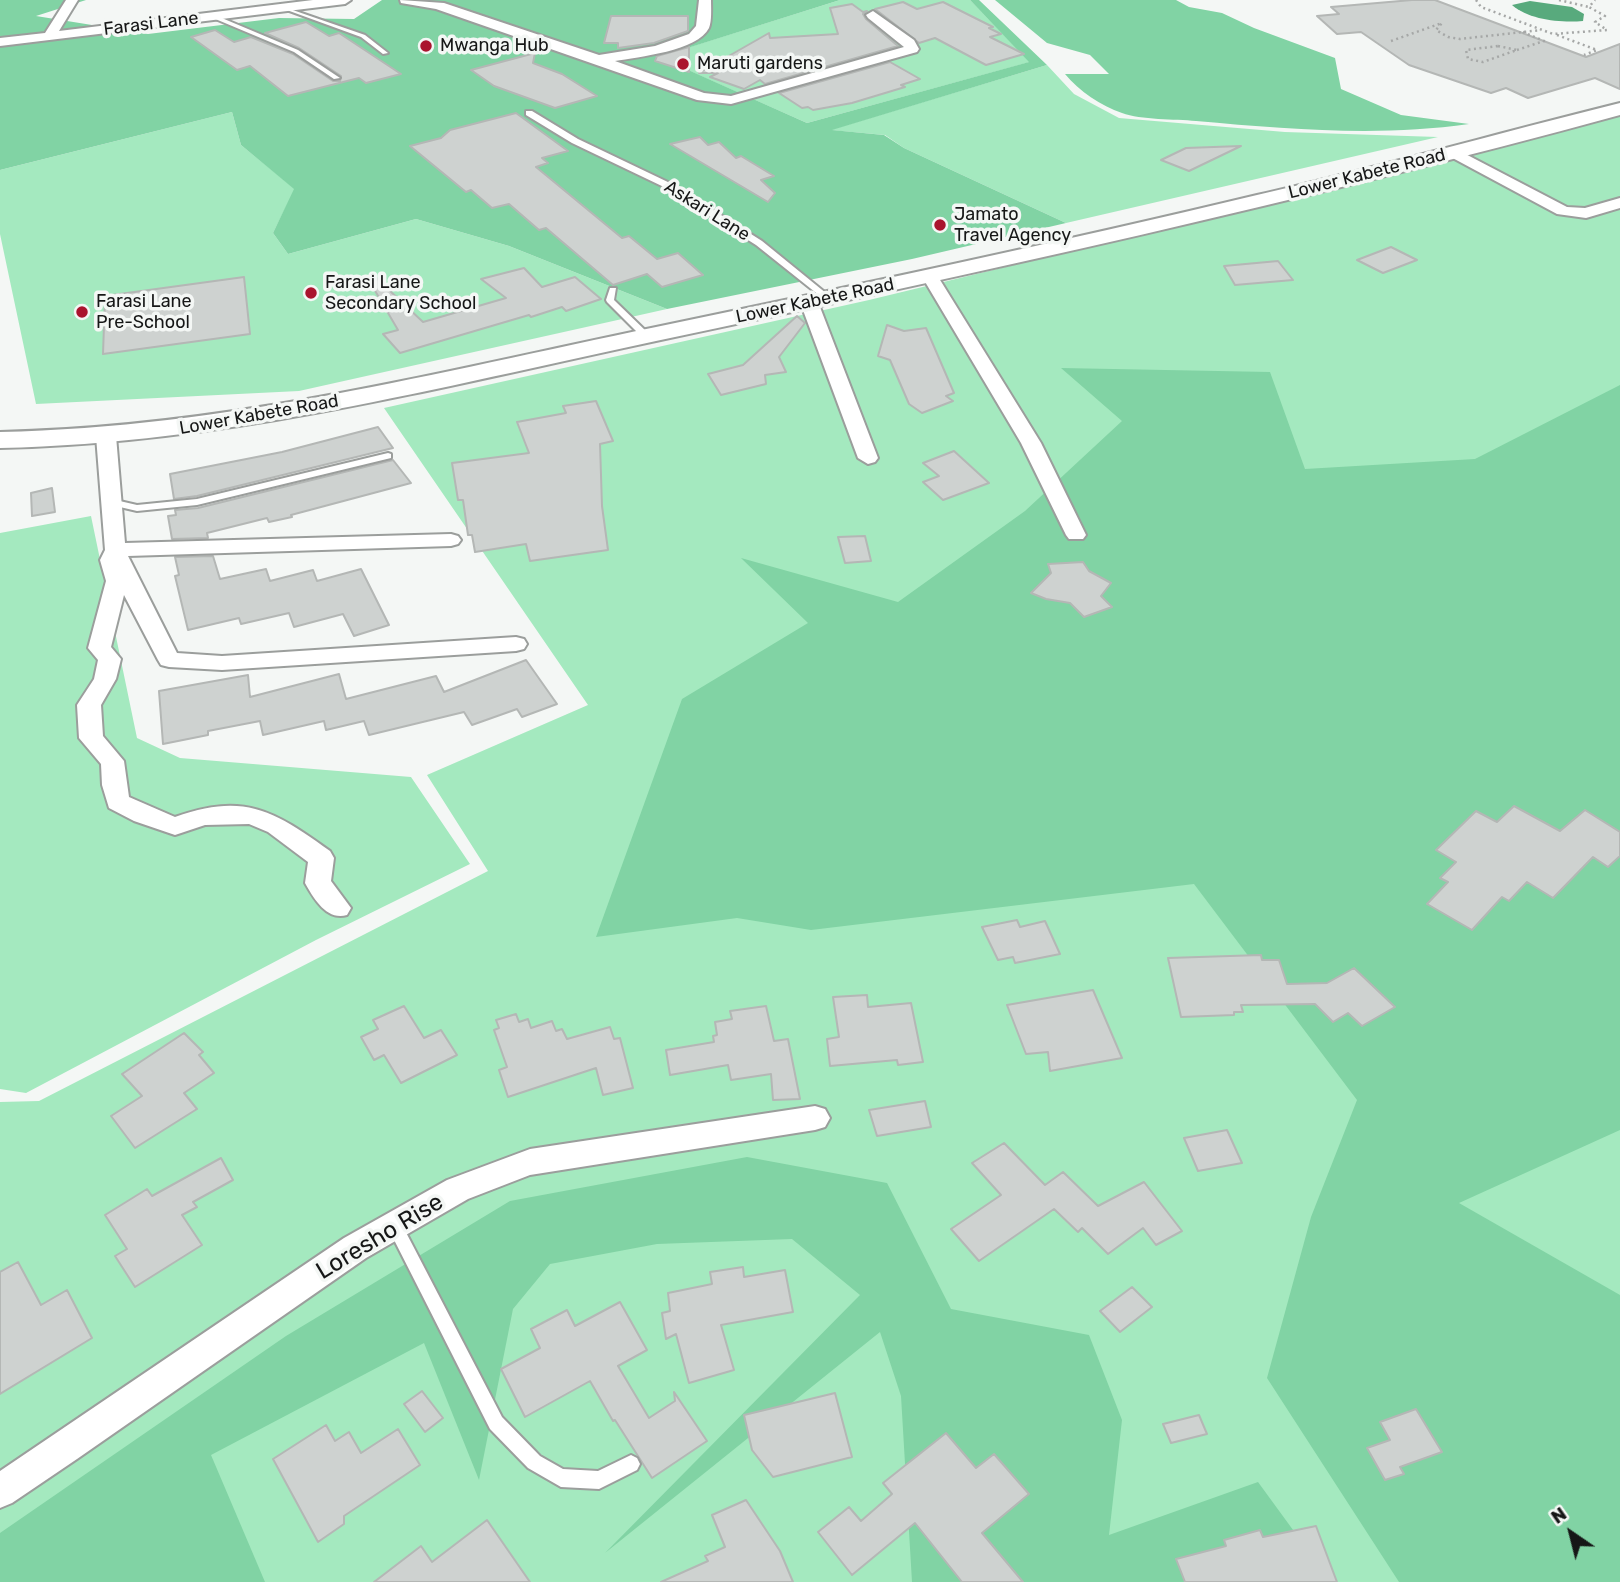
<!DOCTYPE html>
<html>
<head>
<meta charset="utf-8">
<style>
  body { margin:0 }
  #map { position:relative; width:1620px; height:1582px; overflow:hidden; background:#f4f7f5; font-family:Rubik,sans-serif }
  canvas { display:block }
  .north { position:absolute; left:1536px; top:1498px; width:70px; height:70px; -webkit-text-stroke:5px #f4f7f5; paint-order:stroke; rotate:325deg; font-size:19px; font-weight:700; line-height:28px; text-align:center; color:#161717 }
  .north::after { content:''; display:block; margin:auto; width:24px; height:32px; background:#161717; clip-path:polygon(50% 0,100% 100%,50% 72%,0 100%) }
</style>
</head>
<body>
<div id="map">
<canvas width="1620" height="1582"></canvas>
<div class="north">N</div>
</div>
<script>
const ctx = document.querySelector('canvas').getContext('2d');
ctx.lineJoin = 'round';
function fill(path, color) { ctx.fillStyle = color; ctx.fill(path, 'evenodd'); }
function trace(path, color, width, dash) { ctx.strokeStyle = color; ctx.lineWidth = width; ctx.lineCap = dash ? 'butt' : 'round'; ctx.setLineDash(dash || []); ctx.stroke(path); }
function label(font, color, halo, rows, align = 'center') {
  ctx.font = font + ' Rubik,sans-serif'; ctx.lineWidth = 7; ctx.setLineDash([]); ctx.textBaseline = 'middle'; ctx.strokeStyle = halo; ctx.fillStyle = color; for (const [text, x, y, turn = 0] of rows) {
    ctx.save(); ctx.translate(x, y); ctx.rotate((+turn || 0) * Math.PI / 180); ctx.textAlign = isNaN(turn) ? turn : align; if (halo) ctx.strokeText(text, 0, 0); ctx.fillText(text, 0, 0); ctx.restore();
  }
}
const green = new Path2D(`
  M840 0H970L1030 62 807 123 658 57Z
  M1047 65 1074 94 1119 118 1285 132 1438 137 1066 223 904 148 885 135 830 130Z
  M232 112 241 145 295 189 273 233 288 254 416 219 509 246 667 309 299 391 36 404 0 234V170Z
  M1620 115V1582H0V1102L39 1101 488 871 427 775 588 705 384 408 869 300 1509 145Z
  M91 516 137 738 180 758 411 777 470 864 316 940 26 1093 0 1089V533Z`);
const forest = new Path2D(`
  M0 0H86L36 16 148 34 279 18 354 19 382 0H840L659 57 807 123 1029 62 970 0H979L1047 65 832 130 884 135 904 148 1066 223 912 259 667 309 509 246 416 219 288 254 273 233 294 189 241 145 232 112 0 170Z
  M995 0H1176L1189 7 1222 13 1254 28 1335 58 1341 89 1401 115 1469 124C1378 137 1287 129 1196 121 1175 119 1141 120 1122 113 1101 106 1079 91 1065 74H1109L1090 55 1047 43Z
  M1061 368 1270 372 1305 469 1475 459 1620 385V1130L1459 1203 1620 1295V1582H1399L1267 1378 1311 1217 1357 1100 1194 884 811 930 737 918 596 937 682 699 808 623 741 558 898 602 1025 511 1122 421Z
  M747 1157 887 1183 951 1309 1089 1335 1122 1420 1109 1535 1258 1482 1331 1582H912L901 1396 880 1332 605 1553 860 1295 792 1239 657 1244 550 1264 513 1309 479 1480 424 1343 211 1455 265 1582H0V1533L286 1336 510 1201Z`);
const water = new Path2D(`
  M1530 1 1572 7 1584 14 1583 21C1561 23 1529 20 1512 5Z`);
const building = new Path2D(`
  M1412 0H1435L1586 57 1620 44V89L1595 78 1528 98 1506 88 1491 93 1409 65 1361 32 1337 34 1317 16 1339 14 1331 7Z
  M903 2 917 9 943 2 993 27 989 28 1001 34 990 37 1024 54 986 65 935 38 919 43 875 9Z
  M852 4 863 12 867 11 863 14 866 19 898 46 765 84 760 80 744 89 710 77 718 73H699L769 33 770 38 838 34 830 8Z
  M611 16H688V31L654 43 618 48V43H604Z
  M306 22 329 36 339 33 401 74 366 83 359 78 288 96 250 66 237 70 191 37 215 30 234 42 251 37 293 54 333 81H340L341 76 299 48 265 33Z
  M689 47V72L655 61 657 56Z
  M535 53 533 63 562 74 597 96 555 108 494 86 471 70Z
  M890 62 920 79 901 85 905 87 852 103 813 110 808 107 802 108 779 93Z
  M516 113 568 151 542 158 548 163 536 167 553 181 622 238 629 236 657 259 678 253 703 275 662 287 647 274 613 285 546 228 539 230 509 204 492 208 471 190 466 192 410 146 441 138 450 130Z
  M700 137 708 145 719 142 736 158 741 156 774 176 761 180 775 193 768 202 670 144Z
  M1241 146 1189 171 1161 160 1186 148Z
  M1391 247 1417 260 1383 273 1357 260Z
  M1278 261 1293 280 1235 285 1224 266Z
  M524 268 542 287 575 277 601 299 566 311 562 307 531 317 529 315 400 353 383 334 398 330 367 277 372 274 423 322 506 298 481 279Z
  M244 277 250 334 103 354 105 296Z
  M797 316 805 323 779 357 786 372 765 375 766 384 721 395 708 374 743 365Z
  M887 325 904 331 926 328 954 393 946 396 953 401 922 413 909 404 890 360 878 356Z
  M596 401 613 441 600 444 602 506 608 550 530 561 526 544 475 552 472 535H468L463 500H458L452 463 529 453 517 422 566 413 563 406Z
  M378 427 393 448 197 496 174 499 170 474 282 452Z
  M954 451 989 483 943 500 923 482 939 476 923 463Z
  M393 460 411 483 291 515 292 517 269 522 267 518 207 533 208 538 172 539 168 516 176 515 175 510 198 508Z
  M52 488 55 512 32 516 31 493Z
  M865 536 871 561 845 563 838 537Z
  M213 556 220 579 266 569 270 581 313 570 317 581 361 569 389 625 354 636 343 614 294 627 289 613 241 624 239 618 188 630 175 576 179 575 175 557Z
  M1083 562 1089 571 1111 583 1101 596 1112 607 1084 617 1070 603 1046 599 1031 593 1051 573 1048 564Z
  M526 660 557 704 522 717 517 709 472 725 464 712 369 735 364 721 326 730 324 721 263 735 260 721 208 731V735L163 744 159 691 248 675 250 697 339 674 346 699 436 676 444 692Z
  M1514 806 1560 831 1585 810 1620 832V856L1608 867 1593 857 1553 898 1527 882 1509 901 1502 897 1472 930 1427 904 1448 882 1440 878 1456 862 1436 850 1476 811 1497 822Z
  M1017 920 1020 927 1045 921 1060 954 1015 963 1013 957 998 960 982 927Z
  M1261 955 1262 960H1279L1287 984 1327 983 1354 968 1395 1007 1362 1026 1348 1013 1333 1022 1315 1004 1241 1005 1243 1012H1234V1015L1181 1017 1168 958Z
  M1093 990 1122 1058 1050 1071 1048 1052 1026 1054 1007 1005Z
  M867 995 868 1007 911 1003 923 1062 898 1065 897 1060 830 1066 827 1039 839 1037 833 997Z
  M404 1006 424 1038 441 1030 457 1055 401 1083 384 1055 374 1060 361 1037 378 1029 373 1020Z
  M766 1006 774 1041 788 1039 800 1099 773 1100 771 1074 731 1080 728 1065 670 1075 666 1050 714 1042 713 1036 717 1035 715 1022 732 1019 730 1011Z
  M516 1014 519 1022 528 1019 531 1028 552 1021 556 1031 562 1029 567 1039 610 1027 614 1039 620 1038 633 1088 603 1095 596 1068 508 1097 499 1070 507 1067 494 1030 499 1028 496 1020Z
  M184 1033 203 1052 199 1055 214 1073 184 1093 197 1109 135 1148 111 1116 142 1096 122 1074Z
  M925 1101 931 1127 877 1136 869 1110Z
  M1227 1130 1242 1163 1198 1171 1184 1138Z
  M1004 1143 1045 1185 1063 1172 1098 1206 1144 1182 1182 1231 1156 1245 1143 1228 1108 1254 1082 1228 1078 1232 1054 1209 979 1261 951 1229 1001 1195 972 1163Z
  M221 1158 233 1180 193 1202 197 1207 182 1215 202 1245 135 1287 115 1256 127 1249 105 1215 147 1189 152 1196Z
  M18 1262 41 1305 67 1290 92 1338 0 1394V1272Z
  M743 1267 744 1277 785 1270 793 1312 721 1325 734 1370 689 1383 676 1334 666 1339 662 1313 670 1311 668 1293 712 1284 710 1272Z
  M1132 1287 1152 1307 1120 1332 1100 1311Z
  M620 1302 647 1350 618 1366 649 1418 675 1401 674 1392 707 1441 652 1478 615 1420 613 1421 590 1381 525 1417 501 1369 540 1348 531 1329 567 1310 575 1326Z
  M422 1391 443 1418 425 1432 404 1404Z
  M835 1393 852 1457 773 1477 752 1450 744 1415Z
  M1416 1409 1442 1452 1400 1467 1404 1474 1385 1480 1367 1448 1390 1440 1380 1422Z
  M1199 1415 1207 1434 1171 1443 1163 1424Z
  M326 1425 335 1441 349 1432 361 1453 398 1429 420 1465 344 1516V1524L318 1542 273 1459Z
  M946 1433 976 1468 994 1454 1029 1494 982 1533 1023 1582H962L915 1523 852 1575 818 1532 849 1507 861 1521 892 1494 883 1483Z
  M746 1500 780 1551 793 1582H661L708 1561 705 1556 725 1547 712 1515Z
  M487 1520 530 1582H374L421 1546 432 1562Z
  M1316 1526 1337 1582H1185L1176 1559 1226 1546 1224 1540 1260 1530 1263 1537Z`);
const path = new Path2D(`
  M1476 0 1481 7 1553 34 1607 30 1595 22 1605 16 1589 7 1595 0
  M1559 0 1589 7
  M1557 35 1597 50 1584 55
  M1391 41 1442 23 1436 30 1448 37 1460 39 1541 30
  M1498 46 1517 50 1483 62 1468 59 1466 50Z
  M1517 50 1544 41 1523 32`);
const service = new Path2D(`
  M284 7 365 35 388 53 383 54 361 37 284 9Z
  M213 16H217L298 50 340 78 334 79 294 52 213 18Z
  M526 111H532L578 139 672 184 762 241 832 298 825 300 756 245 666 188 572 143 526 115Z
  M610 288H616L614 300 649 334V338H643L607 302 606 300Z
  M388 453 391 454V458L197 505 137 511 107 504 106 502 111 499 137 505 197 499Z
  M394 1217 399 1219 502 1417 540 1456 563 1469 598 1471 631 1455 637 1458 640 1464 637 1470 599 1489 561 1487 528 1468 490 1429 386 1224 389 1219Z`);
const minor = new Path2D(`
  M66 0H78L59 31 313 0H351L345 4 0 46V38L45 33Z
  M400 0 444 3 599 55 655 46 689 34 696 26 699 0H711C711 8 712 21 709 28 698 51 638 57 615 61L704 93 731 96 904 47 868 18 866 15 873 11 914 40 919 49 917 52 731 104 697 100 436 9 401 3Z
  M1452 147 1567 207 1585 208 1620 198V208L1586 218 1557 214 1447 155 1444 152 1447 149Z
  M929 270 937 275 1041 443 1086 535 1083 539H1069L1066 535 1021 443 921 275Z
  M809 297 818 302 878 458 875 462 868 464 858 458 800 302Z
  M106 430 116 436 125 543 451 534 458 536 461 540 458 544 451 546 128 556 177 653 222 656 516 637 524 639 527 644 524 649 516 651 222 670 169 667 161 665 158 660 124 595 111 647 121 659 116 679 101 705 103 736 124 761 129 797 175 817C245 792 274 811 330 851L334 858 331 881 351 908 347 915C327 921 314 899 305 883L308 862 268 832 249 824 205 825 175 835 134 821 109 808 102 785 101 764 79 738 77 705 94 679 98 660 88 648 106 581 100 560 105 550 96 436Z
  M815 1106 825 1109 830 1118 825 1127 815 1130 530 1175 468 1199 366 1258 77 1459 12 1503 0 1508V1471L344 1238 447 1180 530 1149Z`);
const secondary = new Path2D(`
  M1620 103V115C1301 202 979 273 656 341 435 388 228 443 0 448V432C228 427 434 373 656 327 857 285 1057 243 1257 195 1379 167 1499 133 1620 103Z`);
const markers = [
  [426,46,7,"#aa142e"],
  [683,64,7,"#aa142e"],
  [940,225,7,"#aa142e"],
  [311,293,7,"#aa142e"],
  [82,312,7,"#aa142e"]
];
const farStreetnames = [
  ["Farasi Lane",151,24,-7],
  ["Lower Kabete Road",1367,174,-14],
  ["Askari Lane",707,211,32],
  ["Lower Kabete Road",815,301,-12],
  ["Lower Kabete Road",259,415,-10]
];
const farPoinames = [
  ["Mwanga Hub",440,46],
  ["Maruti gardens",697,64],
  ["Jamato",954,215],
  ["Travel Agency",954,236],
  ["Farasi Lane",325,283],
  ["Secondary School",325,304],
  ["Farasi Lane",96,302],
  ["Pre-School",96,323]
];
const nearStreetnames = [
  ["Loresho Rise",380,1237,-31]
];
fill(green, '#a4e9bf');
fill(forest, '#81d3a4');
fill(water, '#58aa7d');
fill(building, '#ced2d0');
trace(building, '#b4b7b5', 2);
trace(service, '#9b9e9c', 4);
trace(minor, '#9b9e9c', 4);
trace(secondary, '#9b9e9c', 4);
trace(path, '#a6a8a7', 2.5, [2, 3.5]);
fill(service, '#fff');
fill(minor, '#fff');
fill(secondary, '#fff');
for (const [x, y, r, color] of markers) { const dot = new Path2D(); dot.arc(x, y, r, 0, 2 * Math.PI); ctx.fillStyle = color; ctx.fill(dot); trace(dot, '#f4f7f5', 2.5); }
label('18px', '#161717', '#f4f7f5', farStreetnames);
label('18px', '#161717', '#f4f7f5', farPoinames, 'left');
label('24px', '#161717', '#f4f7f5', nearStreetnames);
</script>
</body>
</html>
